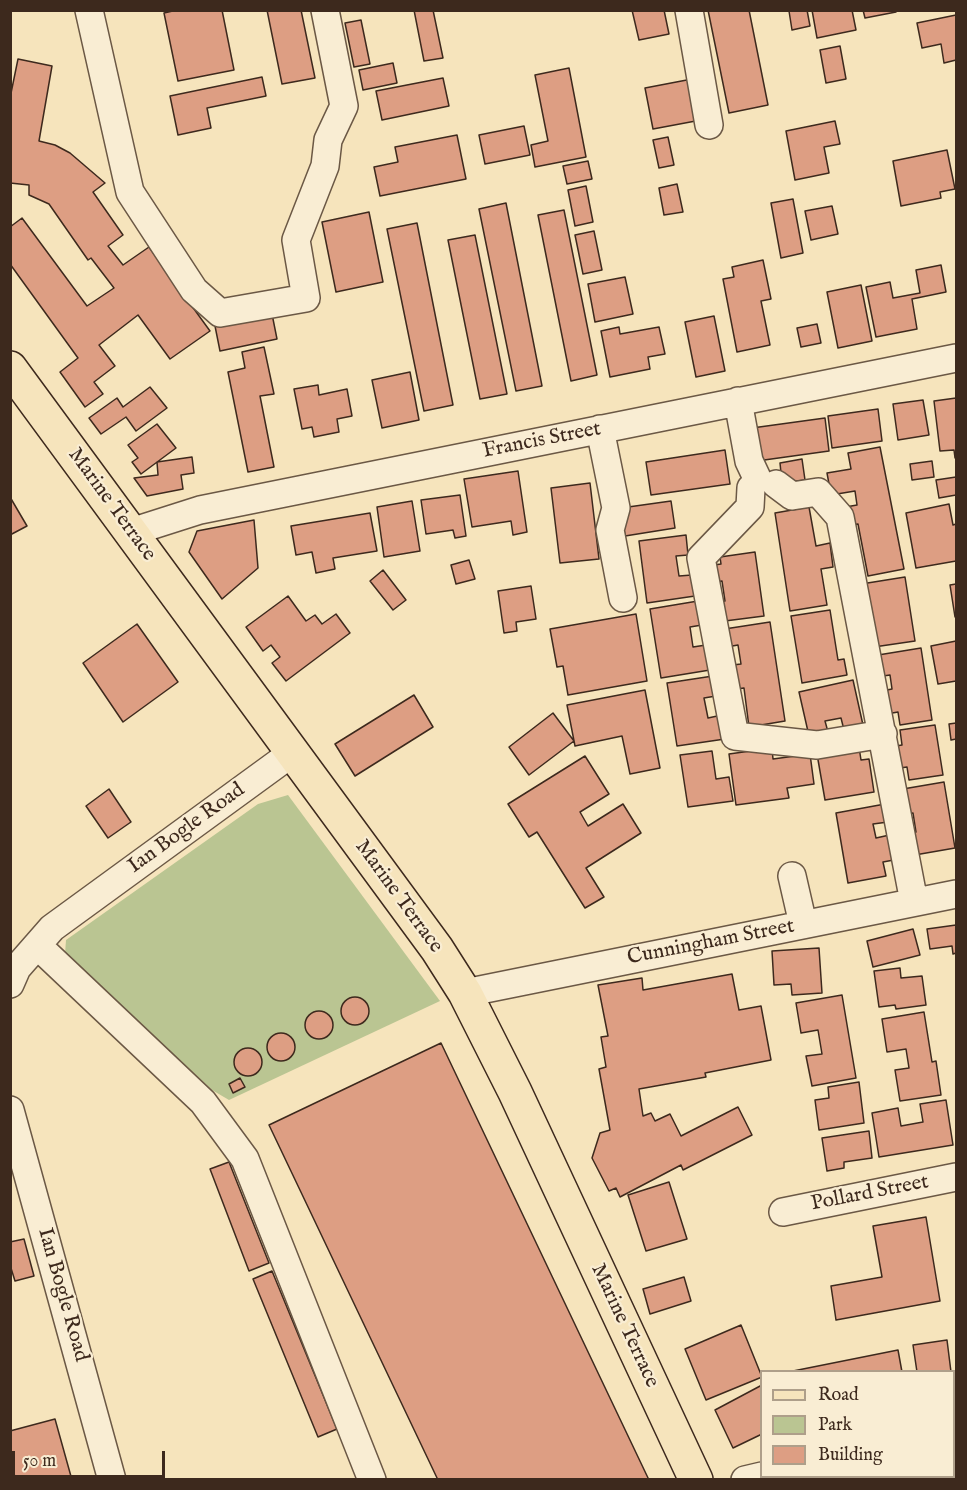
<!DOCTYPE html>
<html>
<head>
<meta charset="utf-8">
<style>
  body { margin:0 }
  #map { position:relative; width:967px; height:1490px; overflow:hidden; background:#f6e4bc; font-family:"IM FELL English",serif }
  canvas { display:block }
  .frame { position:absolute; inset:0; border:12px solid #3d291d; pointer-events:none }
  .legend { position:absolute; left:760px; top:1370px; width:195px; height:108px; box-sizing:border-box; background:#f9edd3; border:2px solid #ae9f8a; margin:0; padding:8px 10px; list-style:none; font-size:18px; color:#3d291d }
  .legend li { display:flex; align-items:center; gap:12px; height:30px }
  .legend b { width:30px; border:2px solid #ae9f8a }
  .scale { position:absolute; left:12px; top:1451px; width:153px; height:27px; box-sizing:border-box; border:3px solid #3d291d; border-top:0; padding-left:8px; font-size:18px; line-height:21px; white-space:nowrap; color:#3d291d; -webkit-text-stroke:4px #f9edd3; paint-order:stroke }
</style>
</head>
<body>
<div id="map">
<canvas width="967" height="1490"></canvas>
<div class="frame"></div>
<ul class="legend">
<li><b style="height:8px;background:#f6e4bc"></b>Road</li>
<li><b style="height:16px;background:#bac592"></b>Park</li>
<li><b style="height:16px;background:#dd9e83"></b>Building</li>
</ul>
<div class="scale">50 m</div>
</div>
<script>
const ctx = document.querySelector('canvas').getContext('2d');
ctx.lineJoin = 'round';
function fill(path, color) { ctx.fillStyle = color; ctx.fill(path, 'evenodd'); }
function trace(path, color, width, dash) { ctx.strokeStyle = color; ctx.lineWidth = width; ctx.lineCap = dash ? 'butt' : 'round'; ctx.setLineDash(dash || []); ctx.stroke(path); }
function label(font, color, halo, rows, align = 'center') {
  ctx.font = font + ' "IM FELL English",serif'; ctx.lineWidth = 4.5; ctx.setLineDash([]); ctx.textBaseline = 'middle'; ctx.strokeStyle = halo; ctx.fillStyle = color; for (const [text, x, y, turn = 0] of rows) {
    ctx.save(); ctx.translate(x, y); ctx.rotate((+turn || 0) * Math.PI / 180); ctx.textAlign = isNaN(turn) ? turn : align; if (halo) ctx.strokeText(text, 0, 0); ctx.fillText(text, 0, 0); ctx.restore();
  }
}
const green = new Path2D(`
  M288 795 440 1001 229 1100 212 1090 65 954 66 940 258 804Z`);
const building = new Path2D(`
  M177 10H222L234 70 178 81 164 13Z
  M267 10H301L315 78 282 84Z
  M414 10H433L443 58 424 61Z
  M632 10H664L669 34 639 40Z
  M708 10H749L768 105 729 113Z
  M807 10 810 26 792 30 789 11Z
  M812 10H852L856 30 817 38Z
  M863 10H896V12L865 18Z
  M956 15V60L944 63 941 44 922 48 917 23Z
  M361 20 370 64 354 67 345 23Z
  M840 46 846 79 826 83 820 50Z
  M18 59 52 66 39 141 55 145 70 153 105 183 93 192 123 235 108 246 123 265 149 247 210 331 170 359 138 315 99 345 115 366 94 382 103 394 85 407 60 372 78 358 10 264V227L22 218 87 306 114 288 91 258 88 260 49 204 29 195V185L10 183V98Z
  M393 63 397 83 363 90 359 70Z
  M569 68 586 157 535 167 531 145 548 141 535 75Z
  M262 77 266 96 207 108 211 128 178 135 170 96Z
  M443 78 449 106 382 120 376 91Z
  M692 79 701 120 653 129 645 88Z
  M835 121 840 144 824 147 829 173 795 180 786 131Z
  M524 126 530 155 485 164 479 135Z
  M457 135 466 179 380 196 374 167 398 162 395 147Z
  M668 137 674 165 659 168 653 140Z
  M947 150 955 189 940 192 941 198 901 206 893 161Z
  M588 161 592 179 567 184 563 166Z
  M677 184 683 212 664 215 659 188Z
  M586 186 593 222 575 226 568 190Z
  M793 199 803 253 781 258 771 203Z
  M506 203 542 386 516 391 479 209Z
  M832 206 838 234 811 240 805 211Z
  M564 210 597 375 571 381 538 215Z
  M369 212 383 282 336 292 322 222Z
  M417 223 453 405 424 411 387 229Z
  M594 231 602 270 583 274 575 235Z
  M475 235 507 394 480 399 448 240Z
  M763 260 771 299 761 301 770 345 737 352 723 279 734 277 732 267Z
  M941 265 946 292 912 299 917 329 876 337 866 287 890 282 893 298 920 293 916 270Z
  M625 277 633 314 595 322 588 284Z
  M861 285 872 341 838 348 827 292Z
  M271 309 277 339 220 351 214 321Z
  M714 316 725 371 696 377 685 322Z
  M817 324 821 343 801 347 797 328Z
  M619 327 620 334 659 327 665 354 648 357 650 369 610 377 601 331Z
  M264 347 274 394 260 396 274 467 248 472 228 372 245 368 242 352Z
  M410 372 419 420 382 428 372 380Z
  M318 385 319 395 347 389 352 416 337 419 339 432 314 437 312 427 302 429 294 389Z
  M150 387 167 408 136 431 126 417 101 434 89 418 117 398 123 407Z
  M956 398V458H955L954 450 940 451 934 401Z
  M923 400 929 435 898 440 893 404Z
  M878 409 882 441 832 448 828 416Z
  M825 418 829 451 757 461 752 428Z
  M157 424 176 448 141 474 132 462 138 458 128 445Z
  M880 447 904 569 868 576 858 524 843 526 840 508 857 505 855 491 831 495 827 473 851 469 848 453Z
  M725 450 730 484 651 495 646 462Z
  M192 457 194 473 181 475 183 489 147 496 134 478 158 475 157 462Z
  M802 459 805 480 782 483 780 463Z
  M932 461 934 477 912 480 910 464Z
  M518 471 527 532 513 535 511 521 472 527 464 479Z
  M956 477V495L939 498 936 480Z
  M590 483 599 559 560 563 551 488Z
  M460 495 466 536 455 538 453 530 426 534 421 500Z
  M10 497 27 526 10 535Z
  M412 501 420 551 384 557 377 507Z
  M671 501 675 528 625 536 621 508Z
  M949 504 953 525 956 524V561L916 568 906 513Z
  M809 507 816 546 830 543 833 567 821 569 827 605 790 611 775 513Z
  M370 513 377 551 333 558 335 569 316 573 312 552 296 555 291 526Z
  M254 520 258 568 222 599 189 552 197 531Z
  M686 535 688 555 676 556 679 576 692 575 695 596 647 603 639 541Z
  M755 552 764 616 717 622 715 602 725 601 722 581 709 583 707 566 721 564 720 557Z
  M469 560 475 579 456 584 451 565Z
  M383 570 406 600 393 610 370 581Z
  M905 577 915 641 867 648 874 626 871 605 858 607 855 585Z
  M956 584V617H955L950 585Z
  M531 586 536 619 516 622 517 631 504 633 498 591Z
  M288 596 306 621 315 615 322 624 336 614 350 633 286 681 272 663 280 657 271 645 263 651 246 627Z
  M698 601 702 625 690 627 693 647 706 645 710 670 661 678 650 609Z
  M830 610 838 660 844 659 847 675 802 683 791 616Z
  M636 614 647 681 568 695 563 666 557 667 550 629Z
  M770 622 785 721 749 727 744 688 729 690 725 666 741 664 738 645 721 648 718 630Z
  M137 624 178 682 123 722 83 663Z
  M956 641V681L938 684 931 646Z
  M921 648 932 720 900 725 898 712 881 715 877 692 892 689 890 675 876 677 872 656Z
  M713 676 716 696 704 698 708 718 722 715 725 739 677 746 667 683Z
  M853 680 863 725 844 730 841 718 825 721 828 732 809 736 799 692Z
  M645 690 660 768 630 774 622 736 575 746 567 705Z
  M414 695 433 727 355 776 335 744Z
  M553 713 574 741 529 775 509 747Z
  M956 723V739L951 740 949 724Z
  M935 725 943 775 909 780 907 767 893 769 890 747 902 745 900 730Z
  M859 747 861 760 869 759 874 792 825 800 817 754Z
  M772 748 773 759 810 754 814 784 787 788 789 798 736 805 729 754Z
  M712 751 716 779 729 777 733 801 688 807 680 755Z
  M585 756 609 794 580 812 588 826 623 804 641 833 586 868 604 897 585 908 537 832 529 837 508 804Z
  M944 782 955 848 909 856 905 834 916 832 913 813 901 815 897 790Z
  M109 789 131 822 108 838 86 806Z
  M885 804 888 822 873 824 876 838 894 834 899 859 883 862 886 876 848 883 836 813Z
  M956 925V953L953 954 952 946 930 949 927 929Z
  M913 929 920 955 873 967 867 941Z
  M819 948 822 993 792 995 791 984 774 985 772 951Z
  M900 968 901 978 922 976 926 1005 896 1009 895 1005 879 1007 874 971Z
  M732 974 739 1010 761 1006 771 1060 705 1073 706 1077 639 1089 643 1116 651 1113 655 1121 670 1114 681 1136 738 1107 752 1135 683 1170 681 1165 620 1197 616 1188 609 1191 592 1158 600 1133 610 1130 599 1069 606 1067 601 1037 608 1036 598 985 642 978 643 990Z
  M842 995 856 1078 812 1086 806 1056 822 1054 818 1030 801 1033 796 1003Z
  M341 1011a14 14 0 1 1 28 0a14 14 0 1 1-28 0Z
  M305 1025a14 14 0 1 1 28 0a14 14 0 1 1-28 0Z
  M924 1012 932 1062 936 1061 941 1095 900 1101 895 1070 909 1068 906 1049 887 1052 882 1019Z
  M267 1047a14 14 0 1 1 28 0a14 14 0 1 1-28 0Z
  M441 1043 649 1480H438L269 1125Z
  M234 1062a14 14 0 1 1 28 0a14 14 0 1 1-28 0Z
  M240 1078 245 1087 233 1093 229 1084Z
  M859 1082 864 1123 819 1130 815 1100 829 1098 828 1087Z
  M946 1100 953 1145 879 1157 872 1113 898 1108 901 1126 923 1122 920 1104Z
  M869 1131 872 1158 844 1162V1168L827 1171 822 1138Z
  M229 1162 269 1263 249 1271 210 1169Z
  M669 1182 687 1239 646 1251 628 1195Z
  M926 1217 940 1301 836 1320 831 1286 882 1277 873 1226Z
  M24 1239 34 1276 15 1281 10 1265V1242Z
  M272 1271 337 1429 318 1437 253 1279Z
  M684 1277 691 1301 650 1314 643 1289Z
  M741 1325 762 1377 706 1400 685 1349Z
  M947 1340 951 1372H917L913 1345Z
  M898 1350 902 1372H788Z
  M762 1385V1434L733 1448 715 1410Z
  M55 1419 72 1480H16L10 1461V1431Z
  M954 1470H956V1480H946L945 1476H954Z`);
const minor = new Path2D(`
  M89 10 130 192 194 290 220 313 306 298 296 240 325 166 328 140 344 106 325 10
  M689 10 709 125
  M738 401 749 461 757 478
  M600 429 616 508 610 530 623 598
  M776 484 792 496 818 492 840 517 914 902
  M751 488 750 507 701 558 735 736 817 745 883 734
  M131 532 200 510 956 358
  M792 876 803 924
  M37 945 203 1102 245 1159 372 1480
  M10 984 17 968 52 928 292 753
  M465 993 956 894
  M10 1110 112 1480
  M783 1212 956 1177
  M954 1438 956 1437
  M745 1480 762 1476`);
const major = new Path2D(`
  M10 368 437 949 465 993 515 1092 696 1480`);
const streetNames = [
  ["Francis Street",542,441,-11],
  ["Marine Terrace",111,505,54],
  ["Ian Bogle Road",187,829,-36],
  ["Marine Terrace",398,897,54],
  ["Cunningham Street",711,943,-11],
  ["Pollard Street",870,1194,-11],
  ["Ian Bogle Road",62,1295,74],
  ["Marine Terrace",624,1326,65]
];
fill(green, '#bac592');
fill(building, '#dd9e83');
trace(building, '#3d291d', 1.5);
trace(minor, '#6b5845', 30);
trace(major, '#3d291d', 36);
trace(minor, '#f9edd3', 27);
trace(major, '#f6e4bc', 33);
label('21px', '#3d291d', '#f9edd3', streetNames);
</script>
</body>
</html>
